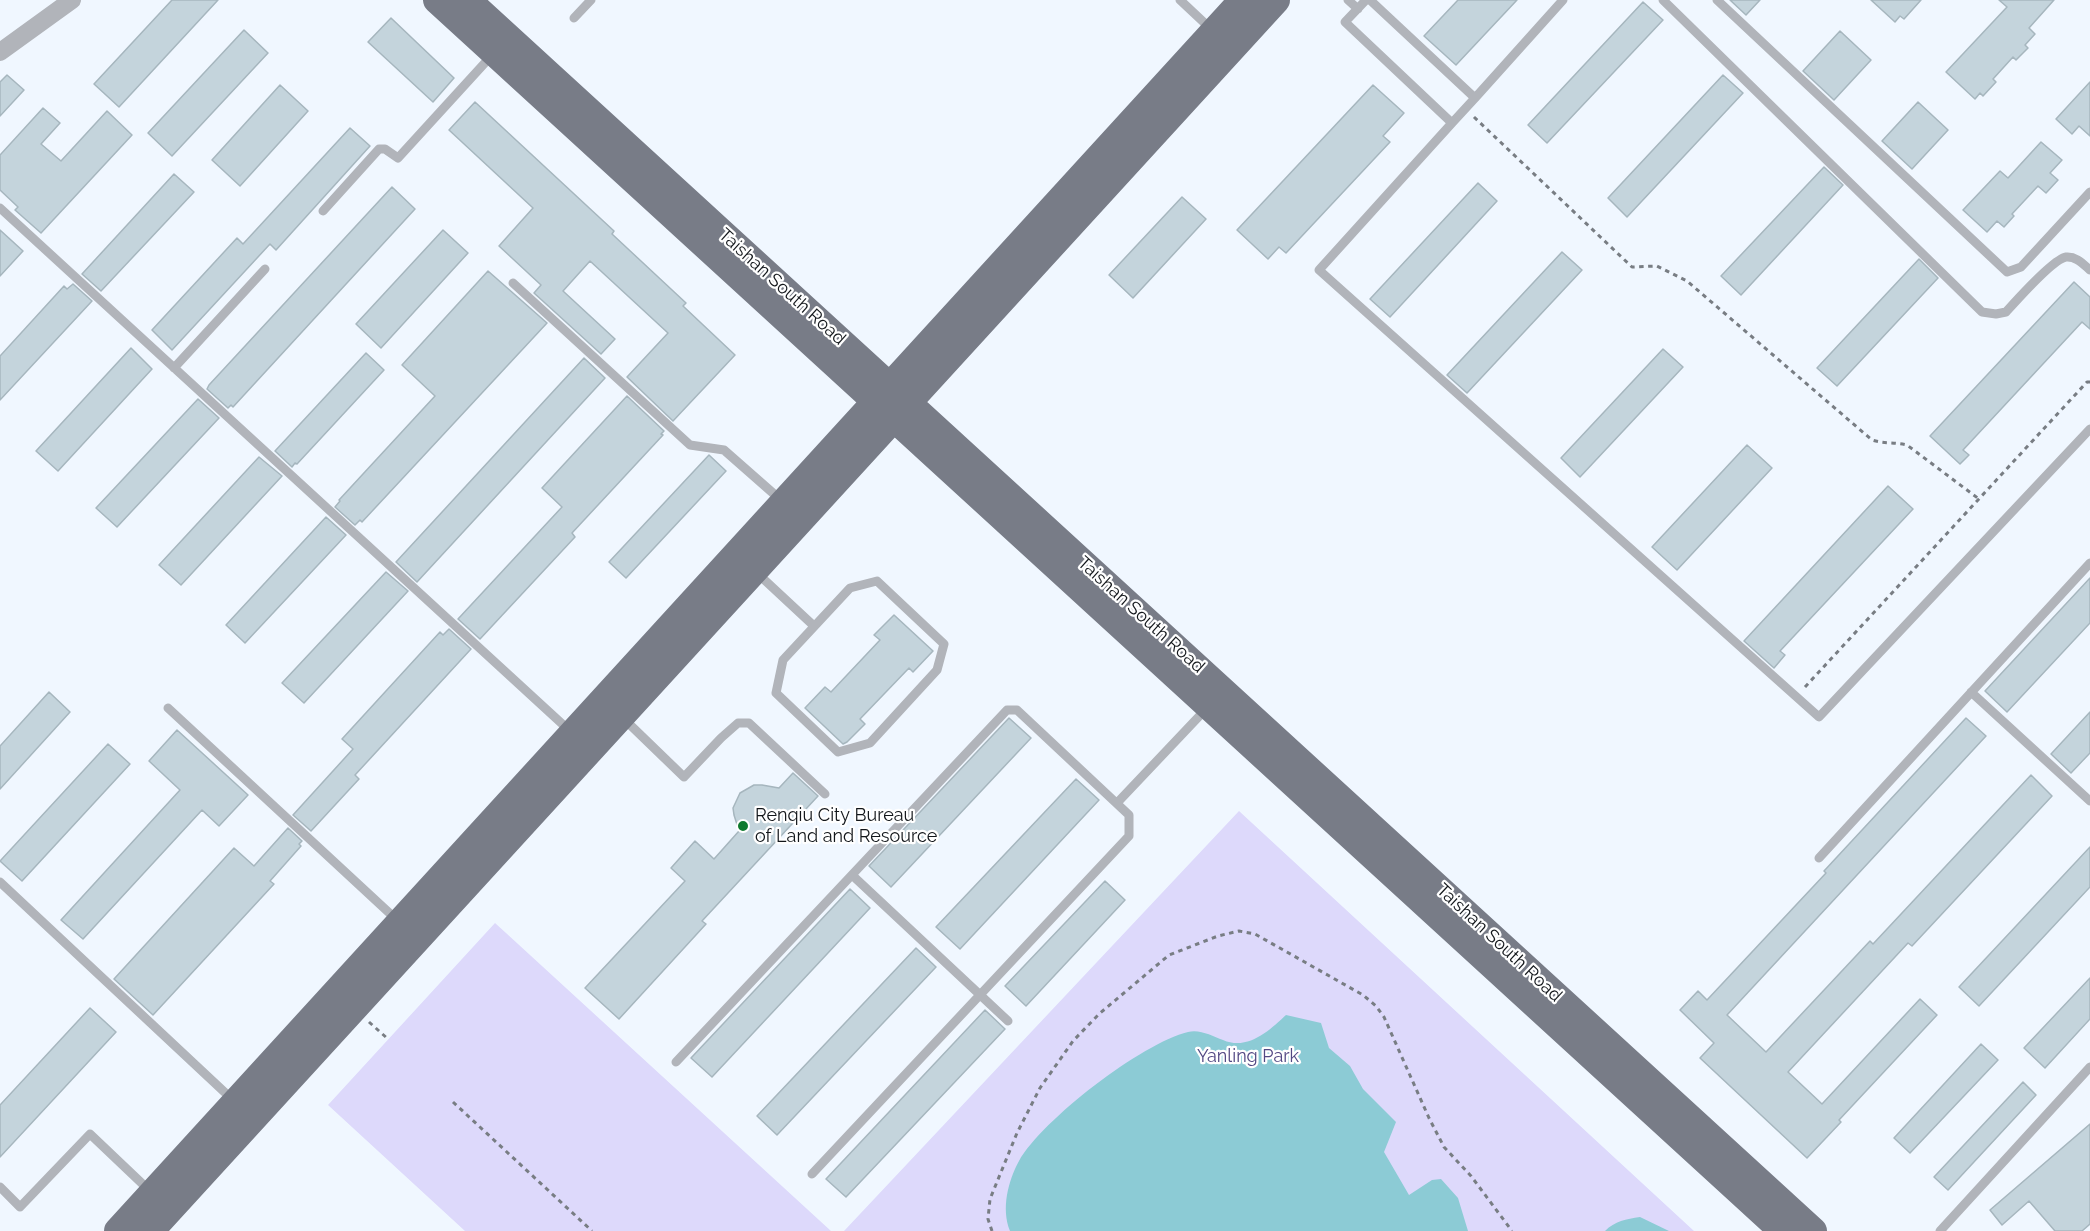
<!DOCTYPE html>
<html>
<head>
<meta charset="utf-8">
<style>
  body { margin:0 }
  canvas { display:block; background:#f0f7ff }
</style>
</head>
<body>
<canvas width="2090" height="1231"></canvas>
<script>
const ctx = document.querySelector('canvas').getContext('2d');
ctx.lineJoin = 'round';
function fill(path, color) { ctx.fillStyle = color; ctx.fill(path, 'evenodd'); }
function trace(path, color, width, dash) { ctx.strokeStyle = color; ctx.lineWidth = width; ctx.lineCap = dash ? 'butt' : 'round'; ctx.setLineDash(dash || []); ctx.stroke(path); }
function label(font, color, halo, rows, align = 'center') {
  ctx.font = font + ' Raleway,sans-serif'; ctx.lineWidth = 4.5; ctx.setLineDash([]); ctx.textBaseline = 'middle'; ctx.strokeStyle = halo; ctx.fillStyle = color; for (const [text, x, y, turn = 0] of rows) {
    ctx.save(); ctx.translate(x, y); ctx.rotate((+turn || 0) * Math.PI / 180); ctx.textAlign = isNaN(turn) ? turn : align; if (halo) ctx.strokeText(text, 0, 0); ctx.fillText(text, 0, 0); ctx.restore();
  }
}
const green = new Path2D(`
  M1239 811 1694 1231H844Z
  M495 923 506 933 831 1231H465L328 1105Z`);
const water = new Path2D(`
  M1286 1015 1321 1023 1329 1048 1350 1066 1363 1089 1396 1122 1384 1152 1409 1195 1432 1180 1441 1179 1458 1198 1468 1231H1010C1001 1209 1008 1181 1019 1161 1042 1120 1142 1043 1188 1032 1200 1029 1212 1036 1223 1040 1248 1051 1270 1030 1286 1015Z
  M1640 1217 1669 1231H1605C1615 1221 1626 1219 1640 1217Z`);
const building = new Path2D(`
  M172 0H218L119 107 94 84Z
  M1458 0H1517L1456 65 1424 36Z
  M1730 0H1760L1746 15Z
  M1871 0H1921L1904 19 1900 16 1895 22Z
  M1999 0H2054L2029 28 2035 34 2025 45 2028 48 2016 60 2013 57 1993 79 1996 82 1983 96 1980 93 1975 99 1946 72 2007 7Z
  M1643 2 1663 20 1547 143 1528 125Z
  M391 18 454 78 433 102 368 42Z
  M244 30 268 53 172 156 148 133Z
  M1840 31 1871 60 1834 100 1803 71Z
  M7 75 24 90 0 116V82Z
  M1723 75 1743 93 1627 217 1608 198Z
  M2090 82V136L2079 126 2072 134 2056 119Z
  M280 85 308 111 240 186 212 160Z
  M1373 85 1404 113 1383 136 1390 142 1286 253 1279 247 1268 259 1237 230Z
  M475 102 614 231 612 234 686 303 683 306 735 355 673 421 627 377 668 333 590 261 563 291 615 339 601 354 534 293 541 285 499 246 533 208 449 130Z
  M1918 102 1948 130 1912 169 1882 141Z
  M43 108 60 123 41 144 61 161 107 111 132 135 41 233 15 210 18 207 0 190V155Z
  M350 128 370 146 276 250 270 244 172 350 152 330 237 238 243 244Z
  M2041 142 2062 160 2050 173 2058 180 2046 193 2038 186 2012 214 2014 216 2004 227 1997 221 1987 232 1963 210 2000 171 2008 178Z
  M1824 167 1843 185 1741 295 1721 276Z
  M174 174 194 192 101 291 82 274Z
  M1478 183 1497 201 1390 317 1370 299Z
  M392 187 415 209 233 407 231 405 228 408 207 389 209 385Z
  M1182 197 1206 219 1133 298 1109 275Z
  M0 230 23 251 0 276Z
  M443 230 468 253 381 348 356 324Z
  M1562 252 1582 270 1467 393 1447 375Z
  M1919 259 1938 278 1837 386 1817 368Z
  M488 271 547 323 362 522 360 520 355 525 335 507 340 501 339 500 435 396 402 365Z
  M2074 282 2090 297V329L2082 322 1963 450 1969 455 1960 464 1930 436Z
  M73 284 92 301 0 400V356L64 286 67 289Z
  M131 348 152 369 58 471 36 451Z
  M1663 349 1683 367 1580 477 1561 458Z
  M366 353 384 370 297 464 295 463 292 467 275 451Z
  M584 358 605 378 417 582 396 562Z
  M627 396 664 431 661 434 663 435 572 533 575 537 480 639 458 619 562 507 542 488Z
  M198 399 219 418 117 527 96 508Z
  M1747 445 1772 468 1677 570 1652 547Z
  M709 455 726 471 626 578 609 562Z
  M259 457 282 476 181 585 159 565Z
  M1888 486 1913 509 1780 651 1785 655 1774 668 1744 641Z
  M326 517 346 535 245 643 226 625Z
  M386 572 408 591 304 703 282 683Z
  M2090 578V623L2007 712 1985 691Z
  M894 615 933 651 913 672 909 668 860 719 865 724 847 742 843 744 805 708 825 687 831 692 880 640 874 635Z
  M449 629 471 649 355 775 359 779 311 831 293 815 353 749 342 739 440 632 443 635Z
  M49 692 70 712 0 789V746Z
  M2090 712V753L2071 773 2051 754Z
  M1009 718 1031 738 891 887 869 866Z
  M1966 718 1986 736 1727 1015 1766 1052 1870 941 1873 944 2031 775 2052 796 1912 946 1908 943 1788 1072 1822 1104 1920 999 1937 1015 1839 1120 1841 1122 1807 1158 1700 1058 1714 1043 1680 1010 1698 991 1707 1000 1826 873 1824 871Z
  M177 730 248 795 219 826 202 810 83 939 61 920 180 790 149 761Z
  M108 744 130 764 22 881 0 861Z
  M793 773 818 796 702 921 706 924 619 1019 585 988 685 881 671 868 695 841 714 859 739 831 734 815 733 808 740 793 754 785H762L779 788Z
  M1076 779 1099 800 960 949 936 927Z
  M288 828 302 841 299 844 301 846 270 881 274 884 153 1015 114 979 234 848 254 866Z
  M2090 847V887L1979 1006 1959 987Z
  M1105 881 1125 900 1026 1006 1005 986Z
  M850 889 870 908 712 1077 691 1058Z
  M916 948 936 967 777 1135 757 1116Z
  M2090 978V1019L2045 1068 2024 1048Z
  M90 1008 116 1032 0 1157V1105Z
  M985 1010 1005 1029 846 1197 826 1179Z
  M1981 1044 1998 1060 1910 1153 1894 1138Z
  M2023 1082 2036 1095 1948 1190 1934 1177Z
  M2090 1124V1224L2082 1231H2055L2029 1201 2002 1225 1990 1210Z`);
const path = new Path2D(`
  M1474 117 1632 267 1657 266 1687 281 1872 440C1884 444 1895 442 1907 445L1979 499
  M1805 687 2087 382H2090
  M369 1022 388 1039
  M453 1102 592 1231
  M992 1231 988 1219 990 1199 1017 1133 1040 1088 1073 1041 1099 1014 1169 955 1218 936 1239 931 1255 934 1363 995 1376 1006 1384 1017 1429 1118 1444 1147 1471 1176 1512 1231`);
const lane = new Path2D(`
  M1180 0 1212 30
  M1348 0 1358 9
  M1366 0 1345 22 1452 123 1475 98 1370 0
  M1663 0 1982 312 1996 314 2006 312C2016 301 2053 259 2066 257 2076 256 2083 264 2090 270
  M1717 0 2007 272 2021 267 2090 192
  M574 18 591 0
  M1475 98 1563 0
  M1452 123 1319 270 1819 717 2090 429
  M0 208 571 732
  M323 211 379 149H385L398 158 493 54
  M513 283 690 445 724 450 782 501
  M174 368 265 269
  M757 573 814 626
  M877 581 944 644 937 670 870 743 838 752 776 693 783 660 850 588Z
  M1971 692 2090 801
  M168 708 398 921
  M623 718 684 777 721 738 738 723H749L825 794
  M1117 803 1206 709
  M1819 858 2090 563
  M852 875 1008 1021
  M0 882 234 1101
  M676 1062 1007 710H1017L1129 815V836L812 1174
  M0 1187 20 1207 90 1134 151 1192
  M1940 1231 2090 1067`);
const street = new Path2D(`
  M0 52 72 0`);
const primary = new Path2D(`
  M437 0 1783 1231
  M467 0 1813 1231
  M118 1231 1243 0
  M150 1231 1276 0`);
const markers = [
  [743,826,6,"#0f7a2e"]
];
const streetNames = [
  ["Taishan South Road",782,287,42],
  ["Taishan South Road",1141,615,42],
  ["Taishan South Road",1499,943,43]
];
const poiNames = [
  ["Renqiu City Bureau",755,816],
  ["of Land and Resource",755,837]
];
const parkNames = [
  ["Yanling Park",1248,1057]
];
fill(green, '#ddd9fb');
fill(water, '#8ccbd5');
fill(building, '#c4d4dc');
trace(building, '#a6b6be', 1.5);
trace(path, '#787d83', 3, [4.5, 4.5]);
trace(lane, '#b1b4ba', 9);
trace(street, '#b1b4ba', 18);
trace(primary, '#787c87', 28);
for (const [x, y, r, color] of markers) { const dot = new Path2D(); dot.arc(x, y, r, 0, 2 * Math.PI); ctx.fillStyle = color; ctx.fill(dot); trace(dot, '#fff', 2); }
label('18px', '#12161a', '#fff', streetNames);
label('18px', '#12161a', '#fff', poiNames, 'left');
label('18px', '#524883', '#fff', parkNames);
</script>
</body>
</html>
